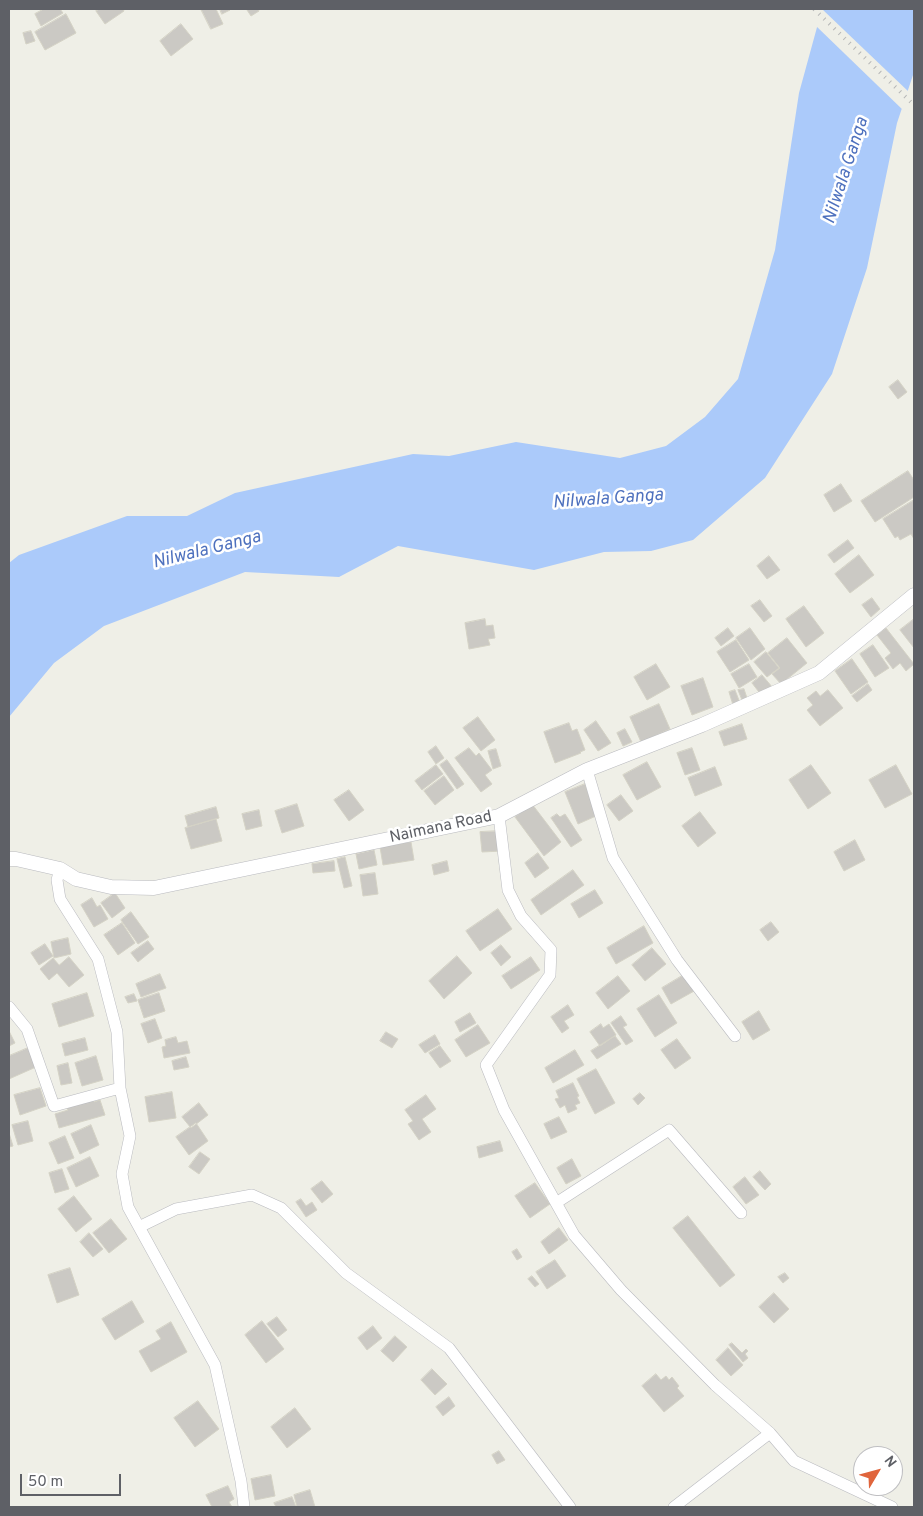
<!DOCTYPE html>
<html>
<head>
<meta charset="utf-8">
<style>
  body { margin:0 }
  #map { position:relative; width:923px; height:1516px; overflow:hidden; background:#efefe7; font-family:Overpass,sans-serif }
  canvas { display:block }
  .frame { position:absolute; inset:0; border:10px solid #5e6066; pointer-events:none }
  .north { position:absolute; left:853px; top:1446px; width:50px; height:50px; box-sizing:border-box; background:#fff; border:1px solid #bfbfc2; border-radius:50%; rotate:53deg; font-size:14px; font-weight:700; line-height:20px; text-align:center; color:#5e6066 }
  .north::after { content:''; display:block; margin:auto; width:18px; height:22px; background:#e0653c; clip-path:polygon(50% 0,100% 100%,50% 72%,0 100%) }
  .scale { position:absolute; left:20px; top:1474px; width:101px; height:22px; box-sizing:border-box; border:2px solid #5e6066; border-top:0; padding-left:6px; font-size:15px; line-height:18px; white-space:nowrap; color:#5e6066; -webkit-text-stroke:4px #fff; paint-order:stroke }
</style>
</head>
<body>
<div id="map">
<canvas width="923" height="1516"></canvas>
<div class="frame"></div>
<div class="north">N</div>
<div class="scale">50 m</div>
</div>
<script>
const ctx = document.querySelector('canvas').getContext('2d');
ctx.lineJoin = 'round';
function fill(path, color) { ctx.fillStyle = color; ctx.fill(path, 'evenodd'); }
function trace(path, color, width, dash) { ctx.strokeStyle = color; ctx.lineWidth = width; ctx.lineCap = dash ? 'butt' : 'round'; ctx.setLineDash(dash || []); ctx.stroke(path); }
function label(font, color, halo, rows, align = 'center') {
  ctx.font = font + ' Overpass,sans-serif'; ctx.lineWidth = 5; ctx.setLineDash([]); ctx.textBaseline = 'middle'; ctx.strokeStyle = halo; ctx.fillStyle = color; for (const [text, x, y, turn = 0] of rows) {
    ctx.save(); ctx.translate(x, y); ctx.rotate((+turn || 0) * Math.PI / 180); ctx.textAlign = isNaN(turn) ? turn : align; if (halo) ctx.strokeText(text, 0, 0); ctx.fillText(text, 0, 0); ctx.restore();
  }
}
const water = new Path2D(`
  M822 9H914V72L897 123 867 268 832 374 765 478 693 540 651 551 604 552 534 570 398 546 339 577 245 572 104 626 54 663 9 717V563L19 555 127 516H187L235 493 413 454 449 456 516 442 620 458 666 446 705 417 738 379 775 250 799 93Z`);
const pier = new Path2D(`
  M820 9H822L910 93 904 111 815 25Z`);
const building = new Path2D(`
  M44 9H60L63 13 41 26 35 14Z
  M100 9H123L124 11 105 24 96 11Z
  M201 9H216L223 24 211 29Z
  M220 9H229L230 10 222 14Z
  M249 9H258L259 11 251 16 247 10Z
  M66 14 76 33 45 50 35 32Z
  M181 24 193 39 171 56 160 41Z
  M31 31 35 41 26 44 23 33Z
  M898 380 907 392 898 399 889 387Z
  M908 471 914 480V497L875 522 861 501Z
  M841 484 852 501 834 512 824 495Z
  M914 500V539L911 534 900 540 898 536 895 538 883 519Z
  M848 540 854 548 834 563 828 555Z
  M859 555 874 575 850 593 835 574Z
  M769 556 780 570 767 579 757 566Z
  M872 598 880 609 871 617 862 605Z
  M760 600 772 616 764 622 751 606Z
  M804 606 824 633 806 647 786 619Z
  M485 619 486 626 493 625 495 638 488 639 490 645 469 649 465 623Z
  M914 619V648L900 630Z
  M728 628 734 636 721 646 715 638Z
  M750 628 765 649 751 660 736 638Z
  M886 628 914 664 906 671 900 663 893 669 885 658 891 653 877 635Z
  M787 638 807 663 781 684 772 674 780 668 768 653Z
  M736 640 749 660 730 672 717 652Z
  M873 645 889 668 875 677 860 654Z
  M766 652 779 668 767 677 754 662Z
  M852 659 868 682 851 694 835 671Z
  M656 664 670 687 647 700 634 677Z
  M749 664 757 677 739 688 731 674Z
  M762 675 773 688 762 696 752 683Z
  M703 678 713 707 692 715 681 686Z
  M868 684 872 690 857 702 852 696Z
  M744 689 747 698 742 700 738 690Z
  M735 690 740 703 733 705 729 692Z
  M828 690 843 708 820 726 807 710 813 705 807 698 816 691 820 696Z
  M659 704 670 729 641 742 630 717Z
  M478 717 495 740 481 751 463 728Z
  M596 721 611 743 598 751 584 730Z
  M569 723 572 731 577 729 585 750 580 752 581 753 555 763 544 732Z
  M742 724 747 739 724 746 719 732Z
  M625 729 632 742 623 746 617 733Z
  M436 746 444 758 436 764 428 752Z
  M469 748 476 756 479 753 492 770 485 775 492 784 481 792 455 758Z
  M692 748 700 770 685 775 677 753Z
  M496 749 501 766 493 769 488 751Z
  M447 760 464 784 457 789 440 765Z
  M647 762 661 787 637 800 623 775Z
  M436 765 443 774 422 790 415 781Z
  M811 765 831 793 808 809 789 780Z
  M896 765 912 794 885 808 869 780Z
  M715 767 722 785 695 796 688 778Z
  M444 776 454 790 435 805 424 791Z
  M585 784 596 816 578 824 565 792Z
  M349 790 364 810 349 821 334 800Z
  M621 795 633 811 619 821 607 805Z
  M297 804 304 826 282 833 275 811Z
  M532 804 561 842 544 856 515 817Z
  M216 807 219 818 188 827 185 816Z
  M259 810 262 826 246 830 242 814Z
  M700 812 716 833 698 847 682 826Z
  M557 814 560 817 565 814 582 840 571 847 551 818Z
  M216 819 222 841 191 849 185 828Z
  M500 831 502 851 482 852 480 832Z
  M855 840 865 860 844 871 834 852Z
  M411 842 414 860 383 865 380 847Z
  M374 850 377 865 359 869 356 854Z
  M538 853 549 868 535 878 525 863Z
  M345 857 352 886 344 888 337 859Z
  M334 861 335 871 313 873 312 864Z
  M447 861 449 871 434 875 432 865Z
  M573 870 584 885 541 915 531 900Z
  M375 873 378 894 363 896 360 875Z
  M595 890 603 903 579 918 571 904Z
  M115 893 125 908 112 918 101 903Z
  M92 898 97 907 100 905 108 919 94 927 81 905Z
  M498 909 512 929 480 951 466 931Z
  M131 912 149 937 138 944 121 920Z
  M771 922 779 932 768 941 760 930Z
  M122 923 135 943 118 955 104 935Z
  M644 926 653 943 616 964 607 948Z
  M68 938 71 954 54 958 51 942Z
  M148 941 154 949 138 962 131 953Z
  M45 944 53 956 39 965 31 953Z
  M501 945 511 957 501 966 491 953Z
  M652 948 666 964 645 981 632 965Z
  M457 956 472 973 444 999 429 981Z
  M69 957 84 975 69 987 57 973 49 980 40 969 53 958 59 965Z
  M531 957 540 970 511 989 502 976Z
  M687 973 696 990 671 1004 662 988Z
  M160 974 166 988 141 997 136 984Z
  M618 976 630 991 608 1009 596 993Z
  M87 993 94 1016 59 1027 52 1004Z
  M159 993 165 1011 144 1018 138 1000Z
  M134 994 137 1001 128 1003 125 997Z
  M659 995 677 1023 655 1037 637 1009Z
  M568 1005 574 1015 564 1021 569 1028 562 1033 551 1017Z
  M759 1011 770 1030 753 1040 742 1022Z
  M470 1013 476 1023 460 1032 455 1022Z
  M621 1016 627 1025 623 1027 633 1041 626 1045 611 1023Z
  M155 1019 162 1038 148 1043 141 1024Z
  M601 1024 603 1028 609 1024 616 1035 600 1046 590 1032Z
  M478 1025 490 1043 466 1057 455 1040Z
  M9 1031 15 1043 9 1046Z
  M386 1032 398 1039 392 1048 380 1041Z
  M435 1035 440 1044 425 1053 419 1045Z
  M615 1036 621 1044 597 1059 591 1051Z
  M176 1037 178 1043 187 1041 190 1053 164 1058 162 1047 166 1046 165 1040Z
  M85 1038 88 1050 65 1056 62 1044Z
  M677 1039 691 1058 675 1069 661 1050Z
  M440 1046 451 1061 440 1068 429 1053Z
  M28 1048 36 1067 9 1079V1056Z
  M575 1050 584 1065 553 1083 545 1068Z
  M96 1056 103 1080 82 1086 75 1063Z
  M186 1057 189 1067 174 1070 172 1061Z
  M68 1063 72 1083 61 1085 57 1066Z
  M596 1069 615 1103 595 1114 577 1079Z
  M573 1083 579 1096 577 1097 580 1103 575 1105 577 1109 568 1113 565 1105 560 1108 555 1099 559 1098 556 1091Z
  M40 1088 46 1106 20 1115 14 1095Z
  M172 1092 176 1118 149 1122 145 1097Z
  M640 1093 645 1098 638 1105 633 1099Z
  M426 1095 436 1109 422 1119 431 1132 419 1140 408 1124 413 1121 405 1110Z
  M93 1100 94 1102 100 1100 105 1115 59 1128 55 1114 68 1110 67 1108Z
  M199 1103 208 1115 191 1128 182 1117Z
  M559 1117 567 1132 551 1139 544 1124Z
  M28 1121 33 1141 18 1145 12 1125Z
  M196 1123 208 1141 189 1155 176 1137Z
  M91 1125 99 1145 80 1154 71 1134Z
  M9 1133 13 1146 9 1147Z
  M65 1136 74 1158 58 1164 49 1143Z
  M500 1141 503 1151 479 1158 477 1147Z
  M200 1152 210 1159 199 1174 189 1167Z
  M90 1157 99 1176 76 1187 67 1168Z
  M572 1159 581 1176 566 1184 557 1168Z
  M62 1169 69 1189 55 1193 49 1173Z
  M760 1171 771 1184 765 1190 753 1177Z
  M745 1177 759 1195 746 1204 733 1187Z
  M322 1181 333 1194 322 1203 311 1189Z
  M535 1183 550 1204 530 1218 515 1196Z
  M74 1196 92 1219 76 1232 58 1209Z
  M301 1199 306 1206 312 1202 317 1210 306 1217 296 1202Z
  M688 1216 735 1275 720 1287 673 1228Z
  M111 1219 127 1239 109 1253 93 1233Z
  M559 1228 568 1240 549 1254 541 1242Z
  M89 1233 103 1249 93 1257 80 1242Z
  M517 1249 522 1257 517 1260 512 1252Z
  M555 1260 566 1276 547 1289 536 1272Z
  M70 1268 79 1295 57 1303 48 1275Z
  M785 1273 789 1278 783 1283 778 1277Z
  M532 1276 539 1284 535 1287 528 1279Z
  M774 1293 789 1309 774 1323 759 1307Z
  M132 1301 144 1322 115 1340 102 1319Z
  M277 1317 287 1330 278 1337 267 1324Z
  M262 1321 284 1349 266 1363 245 1335Z
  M171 1322 187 1352 151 1372 139 1351 161 1339 156 1331Z
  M373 1326 382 1338 367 1350 358 1338Z
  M395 1336 407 1347 393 1362 381 1351Z
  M732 1343 742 1353 746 1349 748 1351 745 1354 748 1358 743 1362 729 1345Z
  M728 1348 743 1365 731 1376 716 1360Z
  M432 1369 447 1384 435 1395 421 1380Z
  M656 1374 661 1380 666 1376 669 1380 672 1377 679 1386 677 1388 684 1396 664 1412 642 1386Z
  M449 1397 455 1406 443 1416 436 1407Z
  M198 1401 219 1429 195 1447 174 1418Z
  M295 1408 311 1429 287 1448 271 1427Z
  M499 1451 505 1460 497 1464 492 1455Z
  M271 1475 275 1496 255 1500 251 1479Z
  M228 1486 234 1499 229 1502 232 1507H212L206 1495Z
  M310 1490 315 1507H297L294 1495Z
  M292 1497 296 1507H276L274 1503Z`);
const minor = new Path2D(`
  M587 770 613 858 677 960 735 1036
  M499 816 508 890 521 916 551 950 550 975 486 1065 504 1110 574 1235 621 1290 715 1385 770 1433 794 1461 892 1507
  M60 869 57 880 60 899 98 959 117 1032 120 1088 130 1136 122 1174 128 1207 215 1365 241 1481 244 1507
  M9 1007 27 1029 54 1106 120 1088
  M556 1203 669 1130 741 1213
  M139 1227 176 1209 252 1195 281 1208 346 1273 449 1348 570 1507
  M674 1507 770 1433`);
const tertiary = new Path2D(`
  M9 859H16L60 869 76 879 111 887 154 888 499 816 587 770 702 725 819 673 914 595`);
const rail = new Path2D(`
  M814 9 914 105`);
const streetNames = [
  ["Naimana Road",441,828,-12]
];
const waterNames = [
  ["Nilwala Ganga",847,171,-72],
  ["Nilwala Ganga",608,500,-4],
  ["Nilwala Ganga",207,551,-14]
];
fill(water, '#abcafa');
fill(pier, '#efefe7');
fill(building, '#cbc9c4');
trace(building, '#d4d2c5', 1);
trace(minor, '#b9babf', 12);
trace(tertiary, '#b9babf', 15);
trace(minor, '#fff', 11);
trace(tertiary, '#fff', 14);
trace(rail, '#b6b7b7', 4, [1, 6]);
label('16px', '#5e6066', '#fff', streetNames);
label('italic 18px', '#4e71be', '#fff', waterNames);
</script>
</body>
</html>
